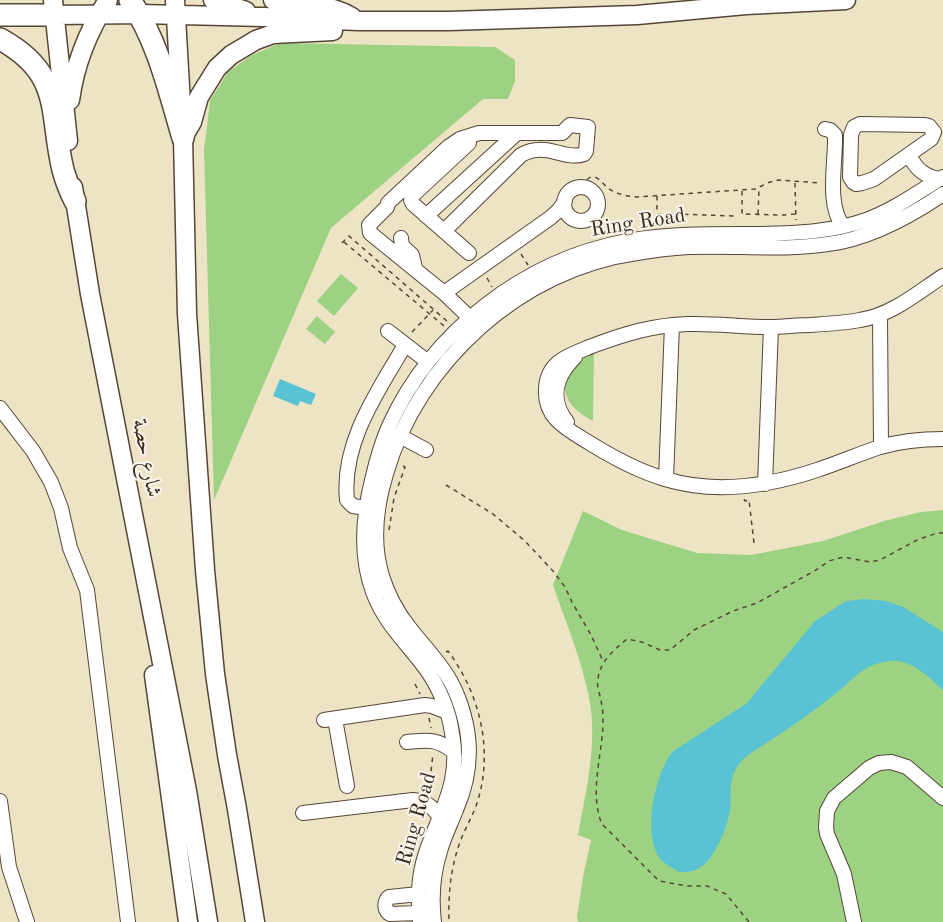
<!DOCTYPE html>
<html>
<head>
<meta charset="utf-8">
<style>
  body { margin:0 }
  canvas { display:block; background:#ede3c5 }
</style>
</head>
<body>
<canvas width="943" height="922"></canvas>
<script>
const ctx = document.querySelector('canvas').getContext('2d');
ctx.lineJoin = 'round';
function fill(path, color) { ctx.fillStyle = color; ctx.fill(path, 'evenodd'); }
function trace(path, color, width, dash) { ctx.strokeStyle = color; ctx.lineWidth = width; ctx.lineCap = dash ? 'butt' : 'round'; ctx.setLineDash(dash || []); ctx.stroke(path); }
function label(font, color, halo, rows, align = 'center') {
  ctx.font = font + ' "Old Standard TT",Amiri,serif'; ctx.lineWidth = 4.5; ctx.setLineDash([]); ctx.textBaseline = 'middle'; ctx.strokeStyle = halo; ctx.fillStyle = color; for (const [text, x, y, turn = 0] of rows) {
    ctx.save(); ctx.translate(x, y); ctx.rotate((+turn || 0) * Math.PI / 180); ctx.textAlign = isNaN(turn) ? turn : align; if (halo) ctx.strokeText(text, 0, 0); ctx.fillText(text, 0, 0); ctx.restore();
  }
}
const green = new Path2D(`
  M280 43 495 47 515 60V81L508 99H483L331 228 214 500 204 150 210 101 228 72 252 55Z
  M341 274 358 288 334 316 317 301Z
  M317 316 335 332 325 344 306 329Z
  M594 349 593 421C575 412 559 397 567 375 569 371 570 365 573 362 578 357 588 353 594 349Z
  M943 510V922H578L577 917 583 877 591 840 578 835C586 792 597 746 590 703 583 663 566 623 553 585L583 511 622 530 697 553 751 555 823 541 884 521 921 512Z`);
const water = new Path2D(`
  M280 379 316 394 311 405 300 401 298 406 273 396Z
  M865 599 886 601 903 607 943 632V690C930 678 916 664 898 661 891 660 877 663 871 666 857 672 847 685 835 694 813 712 789 728 765 744 755 750 743 757 737 767 727 782 733 799 729 815 726 830 716 853 705 864 697 871 684 875 675 870 671 867 664 863 661 860 641 835 655 775 672 752L747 703 815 621 846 601Z`);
const path = new Path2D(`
  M795 183 796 220
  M582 187C584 184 587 177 592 177 598 176 603 184 608 188 616 194 626 196 636 197L755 189 770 182 778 180 821 183
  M742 191V214L782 215 796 214
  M657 196V214H673
  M758 214 759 189
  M674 222V214L735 216
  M344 242 444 326
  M342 243 349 236 448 322
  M521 254 528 265
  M487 278 492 287
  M412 332 433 310
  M446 485 493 514 525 541 553 571 565 587 572 602 591 635 603 661
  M744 499 745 501 749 500 754 543
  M389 530 394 498 405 467 403 466
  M446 652 448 651C480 694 494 751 477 803 473 815 467 825 462 837 451 864 448 893 449 922
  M415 684 420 694
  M429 718 431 728
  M430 780 433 754
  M749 922 726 894 707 886H687L659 881 602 824C589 794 602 756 603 724 603 716 603 708 601 701 600 694 596 685 598 678 601 660 614 650 627 639L642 642 660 650H670L694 630 733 611 757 603 816 570 829 561 843 557 870 562 880 560 917 540 937 533H943`);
const minor = new Path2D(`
  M860 124 925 125 929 126 934 132 931 139 874 179 862 183 856 184 853 182 850 177 851 135 854 127Z
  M825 129 830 130 835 135C836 162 826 204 843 226
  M909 155C916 169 924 176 939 179
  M564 204a17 17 0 1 1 34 0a17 17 0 1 1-34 0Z
  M426 216 517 133
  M444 231 521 155C528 151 536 149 545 150 557 151 572 159 584 154L586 151 588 127 570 125 562 133H479L460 139 448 147 388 203 387 207 369 225 370 233 444 293 470 318
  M401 238 402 246 412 255 415 268
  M469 253 413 204 411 200 413 195 469 143
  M943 276C917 293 892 315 860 320 844 323 827 324 810 325 797 325 783 327 770 327 742 327 715 323 688 324 653 325 624 334 592 346 570 355 547 361 546 389 544 418 567 429 588 442 612 457 638 471 665 479 714 494 769 486 817 470 838 463 859 454 880 447 901 441 922 439 943 439
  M444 293 550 218 559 210 565 201
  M880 315 881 447
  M388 331 428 362
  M0 408 33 451 51 482 61 508 70 548 87 590 128 922
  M567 422C549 399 555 377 575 357
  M400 436 426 450
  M666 479 672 325
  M765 484 771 327
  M366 508 353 506 347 500C341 443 378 391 405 345
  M335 719 347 786
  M324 720 425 705 432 706 447 712
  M407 742C429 740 436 738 454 752
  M0 801 9 867 27 922
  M303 813 413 800C425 801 432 806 439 816
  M419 894 389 897 387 899C384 904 385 911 390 914L419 913
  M420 922C418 903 418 882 423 863 430 835 446 809 452 780 455 765 455 749 452 733 449 711 439 687 426 669 406 642 385 624 373 592 359 554 363 514 373 476 377 459 382 442 389 426 432 331 525 260 627 241 671 233 717 234 762 234 797 233 832 232 866 220 894 210 918 192 943 177
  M434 922C431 897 433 872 441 848 445 835 451 823 456 810 466 787 471 762 468 737 466 718 458 693 448 677 437 659 422 644 409 627 397 612 388 595 382 576 372 543 376 507 386 474 418 362 521 269 637 253 654 250 672 248 689 247 735 245 782 251 828 244 869 239 909 217 943 194
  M854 922 844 874 827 834 826 827 827 811 834 798 869 768 879 763 891 762 907 767 943 798`);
const major = new Path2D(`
  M53 0 68 141
  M175 0 183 138 187 314 205 570 215 674 227 755 237 809 255 922
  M213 0 246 11
  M273 0C302 7 324 1 352 17
  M55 15 140 14 264 17 359 21H449L637 15 746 5 846 0
  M70 100C75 63 88 31 108 0
  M185 134 192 122 199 97 217 68 231 55 256 40 273 34 333 31
  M73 187 90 294 187 791 208 922
  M154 675 188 922`);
const highway = new Path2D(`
  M130 0C158 41 169 91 183 138
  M0 15H55
  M0 39C64 74 49 112 63 170 66 181 70 191 75 201`);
const streetNames = [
  ["Ring Road",638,223,-9],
  ["شارع حصة",146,458,79],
  ["Ring Road",417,819,-74]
];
fill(green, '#9ed283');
fill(water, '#59c3d4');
trace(minor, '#564637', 16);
trace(major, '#564637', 21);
trace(highway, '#564637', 24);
trace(path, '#564637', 1.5, [4.5, 4.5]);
trace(minor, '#fff', 14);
trace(major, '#fff', 18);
trace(highway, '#fff', 21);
label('21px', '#3b2a1e', '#f7f3e8', streetNames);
</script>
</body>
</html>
